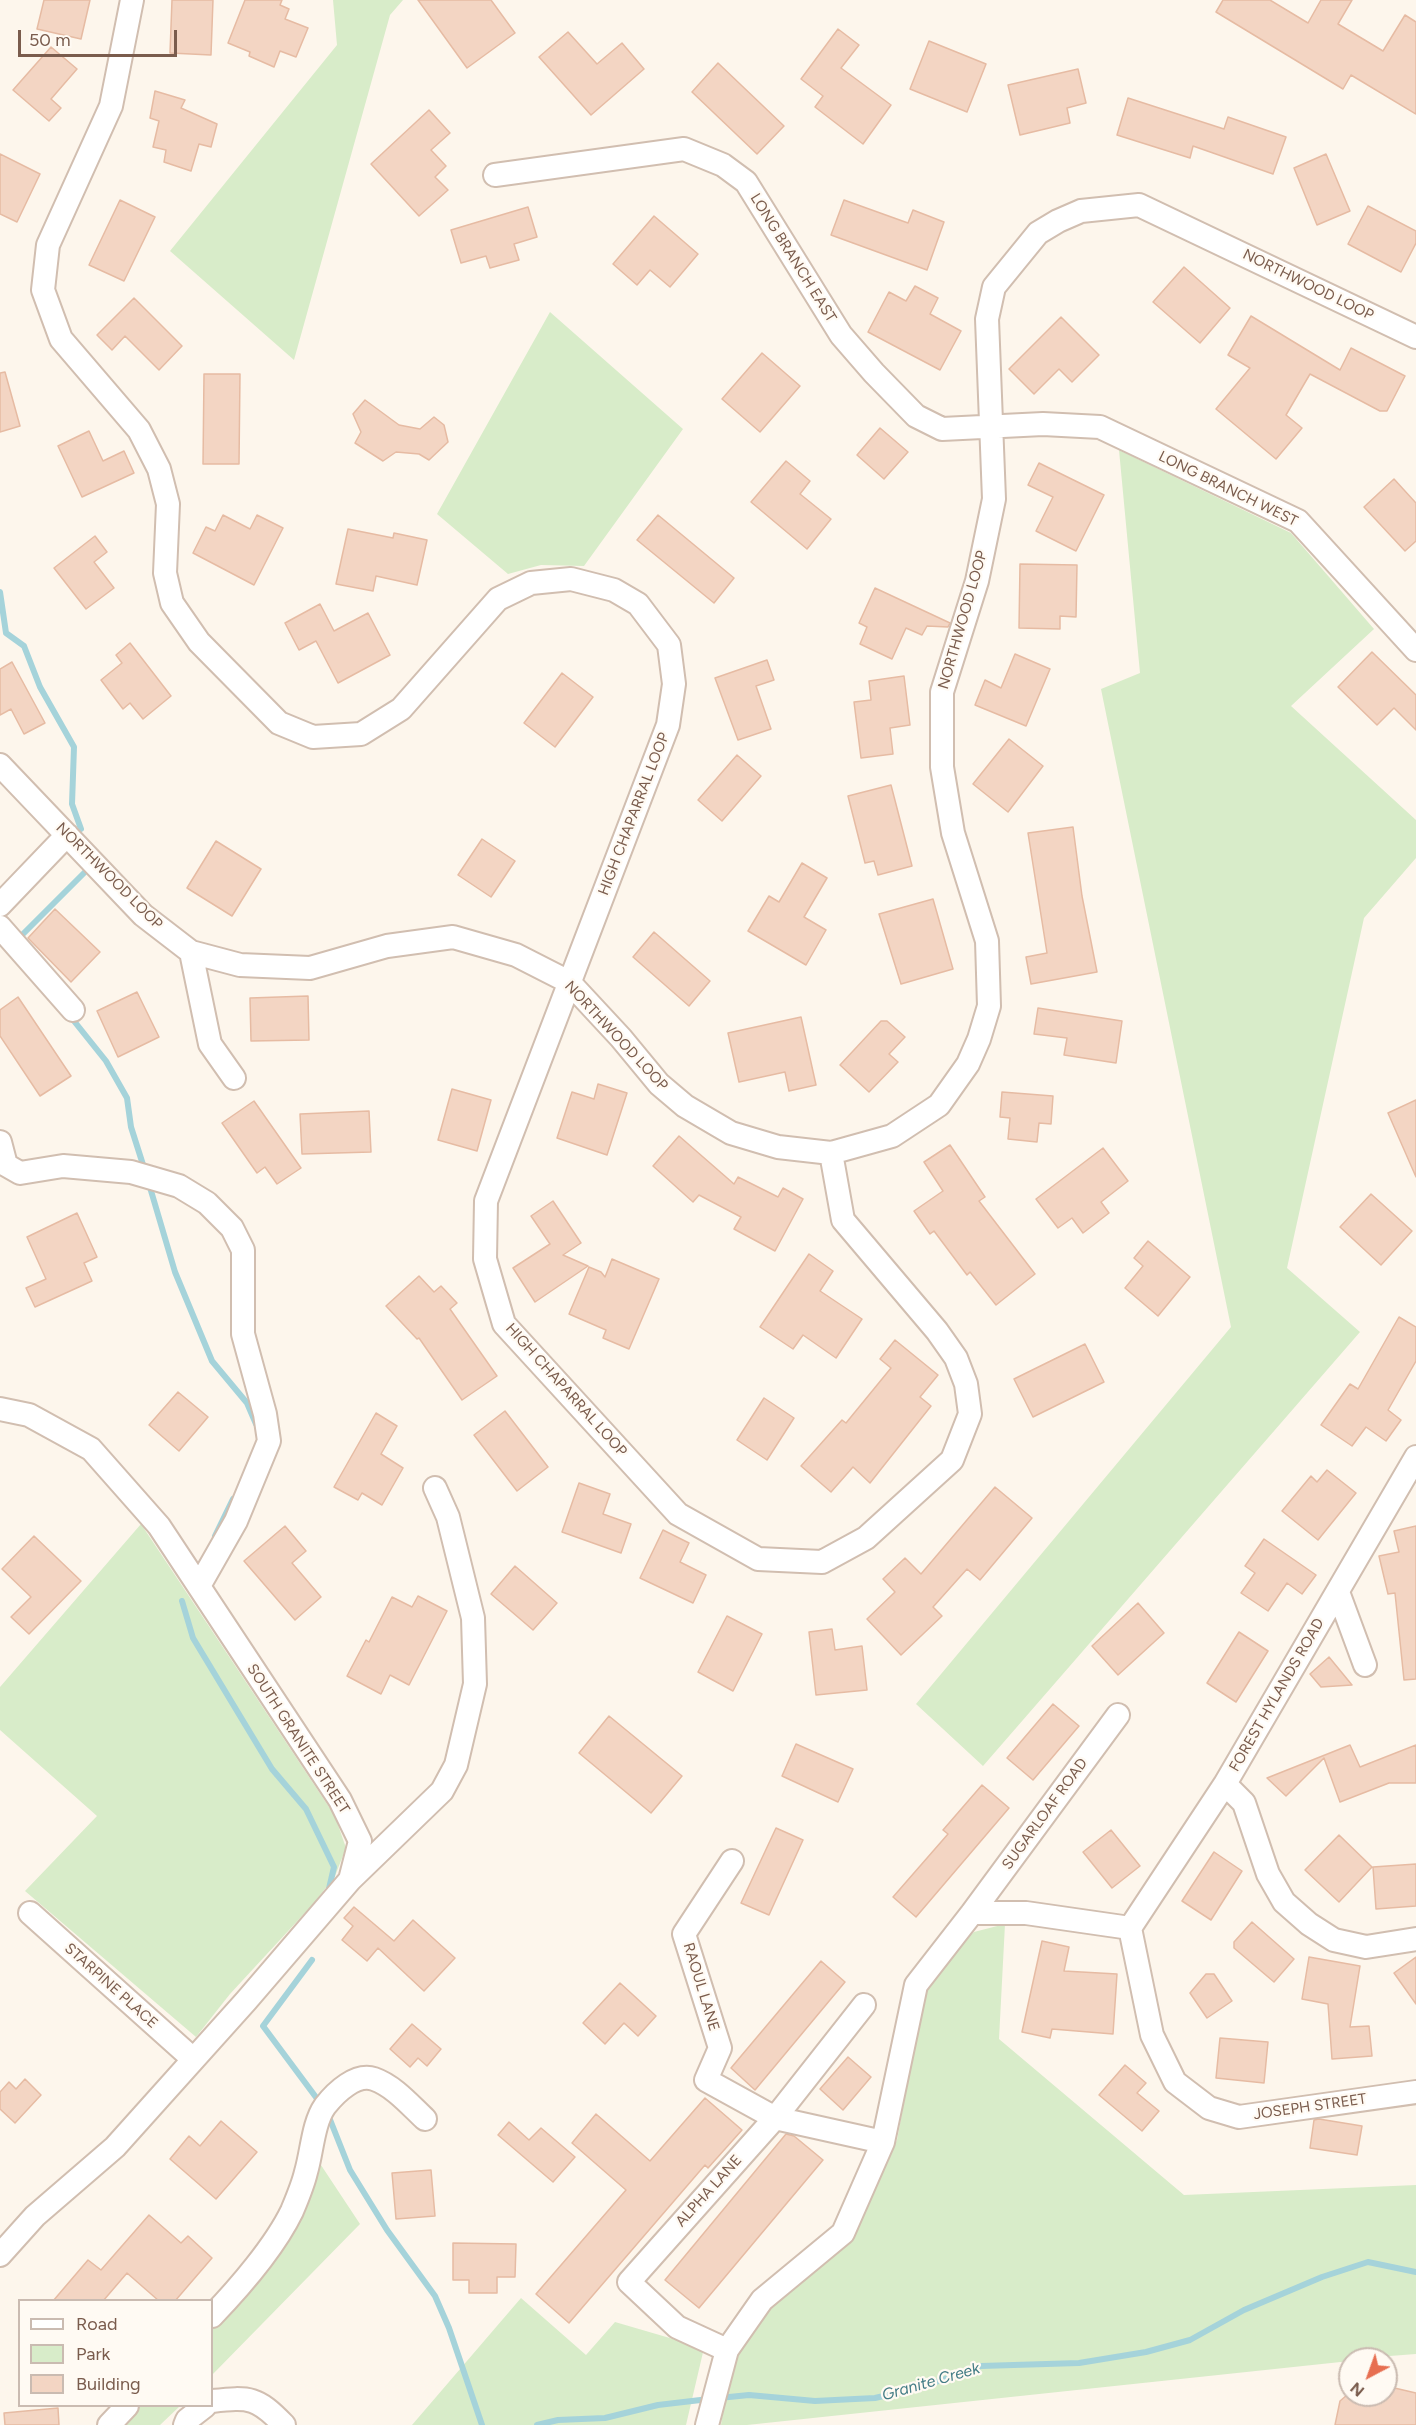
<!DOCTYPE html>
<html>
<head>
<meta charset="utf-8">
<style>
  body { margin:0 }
  #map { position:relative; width:1416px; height:2425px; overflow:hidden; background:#fdf6ec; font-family:Figtree,sans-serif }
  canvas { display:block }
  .legend { position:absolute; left:18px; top:2299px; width:195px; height:108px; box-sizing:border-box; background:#fffaf3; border:2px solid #cabbb1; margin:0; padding:8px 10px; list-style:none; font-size:18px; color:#7a5c4d }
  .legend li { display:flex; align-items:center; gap:12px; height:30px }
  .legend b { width:30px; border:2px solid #cabbb1 }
  .north { position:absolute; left:1338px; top:2347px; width:60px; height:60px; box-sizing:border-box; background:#fffaf3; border:2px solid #cabbb1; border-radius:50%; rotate:221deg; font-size:16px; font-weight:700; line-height:24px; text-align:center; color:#7a5c4d }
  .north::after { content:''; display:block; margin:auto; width:21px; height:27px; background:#e76f51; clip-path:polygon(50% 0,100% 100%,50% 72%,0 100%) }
  .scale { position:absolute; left:18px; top:30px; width:159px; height:27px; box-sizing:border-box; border:3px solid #7a5c4d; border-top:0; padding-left:8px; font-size:18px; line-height:21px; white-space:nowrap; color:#7a5c4d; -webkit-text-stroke:4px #fffaf3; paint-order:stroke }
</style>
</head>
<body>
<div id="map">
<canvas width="1416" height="2425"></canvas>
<ul class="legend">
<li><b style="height:8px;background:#fff"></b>Road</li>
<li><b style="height:16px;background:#d8ecc9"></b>Park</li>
<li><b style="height:16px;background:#f3d5c3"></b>Building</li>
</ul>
<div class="north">N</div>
<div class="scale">50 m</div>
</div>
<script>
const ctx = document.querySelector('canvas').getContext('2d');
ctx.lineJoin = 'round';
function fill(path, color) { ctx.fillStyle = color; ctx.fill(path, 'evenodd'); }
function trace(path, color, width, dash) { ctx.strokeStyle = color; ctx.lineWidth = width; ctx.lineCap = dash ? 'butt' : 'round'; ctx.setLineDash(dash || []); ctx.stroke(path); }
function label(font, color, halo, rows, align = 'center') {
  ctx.font = font + ' Figtree,sans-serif'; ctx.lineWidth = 4.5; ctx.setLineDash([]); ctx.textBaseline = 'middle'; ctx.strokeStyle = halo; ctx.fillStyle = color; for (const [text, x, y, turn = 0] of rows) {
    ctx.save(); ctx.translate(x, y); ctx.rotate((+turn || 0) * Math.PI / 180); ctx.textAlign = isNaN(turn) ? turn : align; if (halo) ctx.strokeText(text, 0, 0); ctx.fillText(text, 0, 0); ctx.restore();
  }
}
const green = new Path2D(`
  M333 0H403L390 15 294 360 170 251 337 45Z
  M550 312 683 429 584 566 541 565 508 574 437 514Z
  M1119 450 1291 533 1374 629 1291 706 1416 820V858L1364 918 1287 1268 1360 1332 983 1766 916 1704 1231 1327 1101 689 1140 673Z
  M141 1524 335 1816 346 1848 335 1876 314 1903 230 1994 196 2037 25 1891 97 1816 0 1730V1687Z
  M1005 1924 999 2039 1184 2195 1416 2185V2354L1350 2359V2361L747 2425H721L731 2356 762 2315 845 2239 897 2140 925 1989 948 1955 974 1932Z
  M313 2153 360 2224 212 2375V2324L239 2295Z
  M521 2298 586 2355 615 2322 704 2348 686 2425H412Z
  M135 2406H180L160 2425H117Z`);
const stream = new Path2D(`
  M0 592 6 633 24 646 40 687 74 747 72 804 81 829
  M17 940 85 872
  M70 1016 106 1061 127 1098 131 1127 145 1171
  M149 1184 175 1272 212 1361 247 1403 256 1424
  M215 1536 233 1499
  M182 1601 193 1638 272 1769 306 1809 334 1867 328 1893
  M312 1960 263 2026 321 2104
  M327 2112 350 2170 387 2230 435 2296 449 2328 482 2425
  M719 2398 749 2395 815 2401 875 2398 922 2387 981 2366 1079 2363 1146 2352 1190 2340 1244 2310 1322 2277 1368 2262 1416 2272
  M537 2425 558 2420 605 2418 658 2405 709 2399`);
const building = new Path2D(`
  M44 0H90L81 39 37 29Z
  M172 0H213L211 55 170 53Z
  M245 0H282L280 5 289 9 285 19 308 28 296 57 280 51 274 67 249 56 250 52 228 43Z
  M418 0H491L515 33 467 68Z
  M1223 0H1270L1308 23 1321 0H1352L1338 24 1383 51 1405 15 1416 22V114L1351 75 1343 89 1216 12Z
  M838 29 859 45 841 68 891 105 863 144 815 107 823 96 801 79Z
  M568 32 597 64 622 43 644 69 591 115 539 57Z
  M929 41 986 64 967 112 910 89Z
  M51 47 77 69 51 99 61 108 49 121 13 90Z
  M718 63 784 126 757 154 692 92Z
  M1078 69 1086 103 1067 108 1070 123 1020 135 1008 85Z
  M155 91 185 100 181 108 217 124 211 147 199 144 191 171 164 162 166 150 153 147 159 121 150 118Z
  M1128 98 1224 129 1228 117 1286 137 1273 174 1193 146 1190 158 1117 135Z
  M429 110 450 133 431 150 446 166 435 177 448 190 419 216 371 164Z
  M0 154 40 174 17 222 0 214Z
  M1326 154 1350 211 1317 225 1294 168Z
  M120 200 155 217 124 281 89 265Z
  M844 200 908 223 913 210 944 222 927 270 831 235Z
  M1368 206 1416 231V243L1401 272 1348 244Z
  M528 207 537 237 514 244 519 260 490 268 486 256 461 263 451 230Z
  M654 216 698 254 670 287 650 270 637 285 613 264Z
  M1184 267 1230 308 1200 343 1153 302Z
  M915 286 938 298 930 314 961 331 940 370 868 332 889 292 906 301Z
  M134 298 182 346 159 370 125 336 112 350 97 335Z
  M1251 316 1340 370 1351 348 1405 376 1387 411H1380L1310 374 1286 415 1302 428 1276 459 1216 409 1250 368 1228 355Z
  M1061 317 1099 355 1072 382 1059 369 1034 394 1009 369Z
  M762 353 800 386 760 432 722 399Z
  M5 372 20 426 0 432V373Z
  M204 374H240L239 464H203Z
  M365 400 399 425 420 429 434 417 444 425 448 442 429 460 419 454 396 452 383 461 355 443 361 432 353 414Z
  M880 428 908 452 884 479 857 455Z
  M89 431 103 461 124 451 134 473 82 497 58 446Z
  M786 461 810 481 800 494 831 519 807 549 751 502Z
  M1039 463 1104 495 1076 551 1036 531 1053 497 1028 485Z
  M1394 479 1416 503V541L1405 551 1364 507Z
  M223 515 250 529 257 515 283 528 254 585 193 553 206 527 215 531Z
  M658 515 734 578 714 603 637 540Z
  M348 529 393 538 394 533 427 540 417 585 376 576 373 591 336 584Z
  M95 536 107 552 94 562 114 588 86 609 54 568Z
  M1020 564 1077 565 1076 617 1060 616V629L1019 628Z
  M875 588 950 623 948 627 927 626 922 635 906 628 892 659 860 644 867 627 859 623Z
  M320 604 334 631 368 613 390 655 338 683 316 641 299 650 285 623Z
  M130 643 171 696 143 719 130 703 123 709 101 680 122 663 116 655Z
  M1372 652 1416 695V730L1394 708 1377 725 1338 687Z
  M1015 654 1050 669 1026 726 975 705 985 680 1001 688Z
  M767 660 774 680 756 686 771 729 738 740 715 678Z
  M12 662 45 723 24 734 11 709 0 715V669Z
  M562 673 593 697 555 747 524 723Z
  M904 676 910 725 890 728 893 754 861 758 854 702 871 700 869 681Z
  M1009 739 1043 766 1008 812 973 784Z
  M737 755 761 776 722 821 698 800Z
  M891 785 912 866 878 875 874 861 865 863 848 796Z
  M1073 827 1082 896 1097 972 1031 984 1026 957 1047 953 1028 833Z
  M482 839 515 861 491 897 458 875Z
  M216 841 261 869 232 916 187 888Z
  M802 863 827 878 804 917 826 930 806 965 748 931 769 896 779 902Z
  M933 899 953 969 901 984 879 914Z
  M55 909 100 952 71 982 28 938Z
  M654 932 710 981 689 1006 633 957Z
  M137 992 159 1037 118 1057 97 1011Z
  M308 996 309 1040 251 1041 250 998Z
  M18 997 71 1076 40 1096 0 1036V1010Z
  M1038 1008 1122 1021 1116 1063 1064 1055 1067 1038 1034 1034Z
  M801 1017 816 1085 789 1091 785 1072 739 1082 728 1033Z
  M881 1021H887L905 1037 889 1054 898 1062 869 1092 840 1065Z
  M598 1084 627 1093 607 1155 557 1138 572 1092 594 1099Z
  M452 1089 491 1100 477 1151 438 1140Z
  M1002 1092 1053 1096 1051 1124 1039 1123 1037 1142 1008 1139 1010 1118 1000 1117Z
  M1416 1100V1177L1388 1113Z
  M254 1101 301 1168 277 1184 265 1167 257 1173 222 1123Z
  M369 1111 371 1152 302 1154 300 1114Z
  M679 1136 734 1184 738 1177 778 1197 783 1188 803 1199 775 1251 734 1229 741 1217 699 1195 693 1202 653 1166Z
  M950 1145 985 1197 979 1201 1035 1274 996 1305 970 1272 967 1275 934 1231 930 1234 914 1211 943 1191 924 1162Z
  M1103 1148 1128 1181 1101 1202 1109 1213 1083 1233 1072 1218 1058 1228 1036 1199Z
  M1371 1194 1412 1231 1381 1265 1340 1227Z
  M553 1201 581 1243 563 1255 588 1266 535 1302 513 1268 550 1244 531 1216Z
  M77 1213 97 1257 84 1263 92 1281 35 1307 26 1288 46 1279 27 1237Z
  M1148 1241 1190 1277 1158 1316 1125 1288 1143 1266 1134 1258Z
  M809 1254 833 1271 820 1291 862 1319 836 1358 803 1335 793 1349 760 1327Z
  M612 1259 659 1279 629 1349 603 1338 606 1330 569 1314 589 1267 601 1272 605 1277Z
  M419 1276 434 1292 441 1286 457 1303 450 1309 497 1376 462 1400 419 1338 417 1339 386 1306Z
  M1399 1317 1416 1327V1361L1388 1410 1401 1420 1386 1441 1366 1427 1352 1446 1321 1425 1350 1384 1358 1389Z
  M895 1340 938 1375 920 1397 931 1406 870 1483 853 1467 831 1492 801 1466 842 1420 846 1423 891 1368 880 1359Z
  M1085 1344 1104 1382 1033 1417 1014 1379Z
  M178 1392 208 1417 179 1451 149 1425Z
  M764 1398 794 1418 767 1460 737 1440Z
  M505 1411 548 1467 517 1491 474 1435Z
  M376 1413 397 1426 381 1454 403 1468 382 1505 362 1493 358 1500 334 1487Z
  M1327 1470 1356 1493 1318 1540 1282 1511 1311 1476 1317 1482Z
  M579 1483 610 1494 603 1514 631 1524 621 1553 562 1532Z
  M995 1487 1032 1518 980 1580 967 1569 933 1607 942 1616 901 1655 867 1619 895 1592 883 1579 905 1558 921 1574Z
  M285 1526 306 1551 292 1563 321 1597 295 1620 244 1561Z
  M1416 1526V1679L1404 1680 1395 1593 1388 1594 1379 1556 1399 1552 1394 1531Z
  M663 1530 689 1543 680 1562 706 1575 693 1603 640 1578Z
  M34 1536 81 1581 29 1634 11 1617 31 1597 2 1569Z
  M1264 1539 1316 1575 1302 1594 1287 1583 1268 1611 1241 1593 1255 1573 1245 1566Z
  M515 1566 557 1603 533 1630 491 1594Z
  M418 1596 447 1611 409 1685 390 1675 381 1694 347 1676 366 1640 369 1642 392 1597 412 1607Z
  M1138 1603 1164 1633 1118 1675 1092 1646Z
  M727 1616 762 1634 733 1691 698 1672Z
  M832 1629 835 1650 862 1646 867 1690 816 1695 809 1632Z
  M1239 1632 1268 1651 1236 1702 1207 1683Z
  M1329 1657 1352 1685 1321 1687 1310 1674Z
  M1053 1704 1079 1726 1033 1780 1007 1758Z
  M609 1716 682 1776 651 1813 579 1753Z
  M796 1744 853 1769 838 1802 782 1776Z
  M1350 1745 1360 1767 1416 1745V1783H1389L1340 1802 1324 1758 1286 1796 1267 1778Z
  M982 1785 1009 1808 916 1917 893 1897 948 1834 943 1830Z
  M776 1828 803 1840 769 1915 741 1903Z
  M1111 1830 1140 1866 1112 1888 1083 1852Z
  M1339 1835 1372 1867 1339 1902 1305 1870Z
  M1214 1852 1242 1871 1211 1920 1182 1901Z
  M1416 1864V1906L1376 1909 1373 1867Z
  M354 1907 394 1941 413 1920 455 1958 424 1991 378 1948 367 1961 342 1940 353 1926 344 1918Z
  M1252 1922 1294 1959 1274 1982 1234 1948V1942Z
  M1042 1941 1069 1947 1064 1971 1117 1974 1113 2034 1052 2029 1050 2038 1022 2032Z
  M1309 1957 1360 1966 1350 2027 1369 2026 1372 2056 1332 2059 1328 2004 1302 1999Z
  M1416 1957V2004L1394 1973Z
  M821 1961 845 1982 755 2090 731 2068Z
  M1206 1974H1214L1232 2001 1207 2018 1190 1993Z
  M620 1983 656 2016 638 2036 624 2023 605 2044 583 2023Z
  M412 2024 441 2049 427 2066 418 2058 410 2067 390 2049Z
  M1220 2038 1268 2042 1264 2083 1216 2078Z
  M848 2057 871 2077 843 2110 820 2089Z
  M1125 2065 1146 2083 1137 2093 1159 2111 1142 2131 1099 2095Z
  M25 2079 41 2095 15 2123 0 2109V2092L9 2082 16 2089Z
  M705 2098 742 2130 708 2168 705 2165 569 2323 536 2294 626 2190 572 2143 596 2114 650 2161Z
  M1319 2119 1362 2126 1357 2155 1310 2148 1314 2120Z
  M221 2121 257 2152 216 2199 170 2159 189 2136 200 2146Z
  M509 2122 529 2140 541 2128 575 2157 553 2182 498 2135Z
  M786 2134 794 2136 823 2160 699 2308 665 2280Z
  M431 2170 435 2216 396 2219 392 2173Z
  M149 2215 181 2243 188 2236 212 2258 175 2301H159L127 2273 103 2301H53L88 2260 101 2270Z
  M453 2243 516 2244 515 2277H497V2293H469V2280H453Z
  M1386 2386 1416 2393V2425H1335L1340 2401 1347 2395H1386Z
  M58 2408 59 2425H5L4 2413Z`);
const minor = new Path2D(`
  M132 0 111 106 48 245 43 290 61 339 139 430 159 469 168 504 165 573 172 603 199 642 279 723 313 737 361 734 401 709 498 599 531 583 571 579 614 590 638 604 669 645 674 684 668 725 486 1201 485 1259 504 1324 678 1514 758 1559 822 1562 866 1538 952 1460 970 1414 966 1384 956 1358 937 1331 843 1220 831 1153
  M495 175 684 149 723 165 746 182 841 335 874 373 916 416 942 429 1043 424 1100 427 1298 521 1416 650
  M0 765 143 915 191 952 240 965 310 968 387 946 453 937 516 955 569 982 621 1038 659 1084 685 1106 731 1133 778 1147 831 1153 892 1136 939 1105 968 1064 979 1039 989 1006 987 941 953 833 942 767V692L977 581 994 499 987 319 994 287 1038 233 1058 221 1081 211 1139 205 1416 337
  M0 905 67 835
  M0 927 73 1010
  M191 952 210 1044 234 1078
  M0 1142 6 1165 20 1173 63 1166 131 1172 179 1186 207 1203 232 1228 243 1250V1334L265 1414 269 1441 236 1521 199 1586
  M0 1409 29 1415 91 1449 159 1526 340 1800 360 1841 350 1880 246 2001 115 2147 35 2216 0 2255
  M1338 1592 1365 1665
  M1225 1784 1244 1803 1268 1874 1284 1902 1309 1924 1334 1940 1366 1947 1416 1939
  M732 1861 684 1934 720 2048 706 2080 775 2118 883 2142
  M350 1880 442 1791 456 1765 475 1684 473 1618 448 1517 435 1488
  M30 1913 193 2059
  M972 1913H1026L1130 1928 1152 2035 1175 2082 1209 2108 1239 2117 1416 2092
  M1130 1928 1225 1784 1416 1457
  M212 2316C239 2288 275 2246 292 2211 297 2199 303 2185 306 2172 312 2152 313 2123 325 2106 336 2092 356 2073 374 2079 394 2086 410 2105 425 2119
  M727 2350 677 2327 629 2282 775 2118 864 2005
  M212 2401C250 2397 257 2397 284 2425
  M109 2425 127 2406
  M185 2425 187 2420 205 2406
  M707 2425 727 2350 762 2300 843 2233 883 2142 916 1985 972 1913 1118 1715`);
const streetNames = [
  ["LONG BRANCH EAST",793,258,58],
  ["NORTHWOOD LOOP",1308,285,26],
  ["LONG BRANCH WEST",1228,489,26],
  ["NORTHWOOD LOOP",963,620,-74],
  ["HIGH CHAPARRAL LOOP",634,814,-69],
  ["NORTHWOOD LOOP",109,876,45],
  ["NORTHWOOD LOOP",616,1036,47],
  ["HIGH CHAPARRAL LOOP",566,1390,48],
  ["FOREST HYLANDS ROAD",1277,1695,-60],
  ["SOUTH GRANITE STREET",298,1739,57],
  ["SUGARLOAF ROAD",1045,1814,-54],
  ["STARPINE PLACE",111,1986,42],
  ["RAOUL LANE",701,1987,73],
  ["JOSEPH STREET",1310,2107,-8],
  ["ALPHA LANE",709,2191,-48]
];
const waterNames = [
  ["Granite Creek",931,2382,-16]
];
fill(green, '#d8ecc9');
trace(stream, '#a5d3da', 6);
fill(building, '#f3d5c3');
trace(building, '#e6bba3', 1.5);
trace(minor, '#d1beb0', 26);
trace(minor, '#fff', 22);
label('15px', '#7a5c4d', '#fffaf3', streetNames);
label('italic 16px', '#437c86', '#fffaf3', waterNames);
</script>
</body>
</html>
